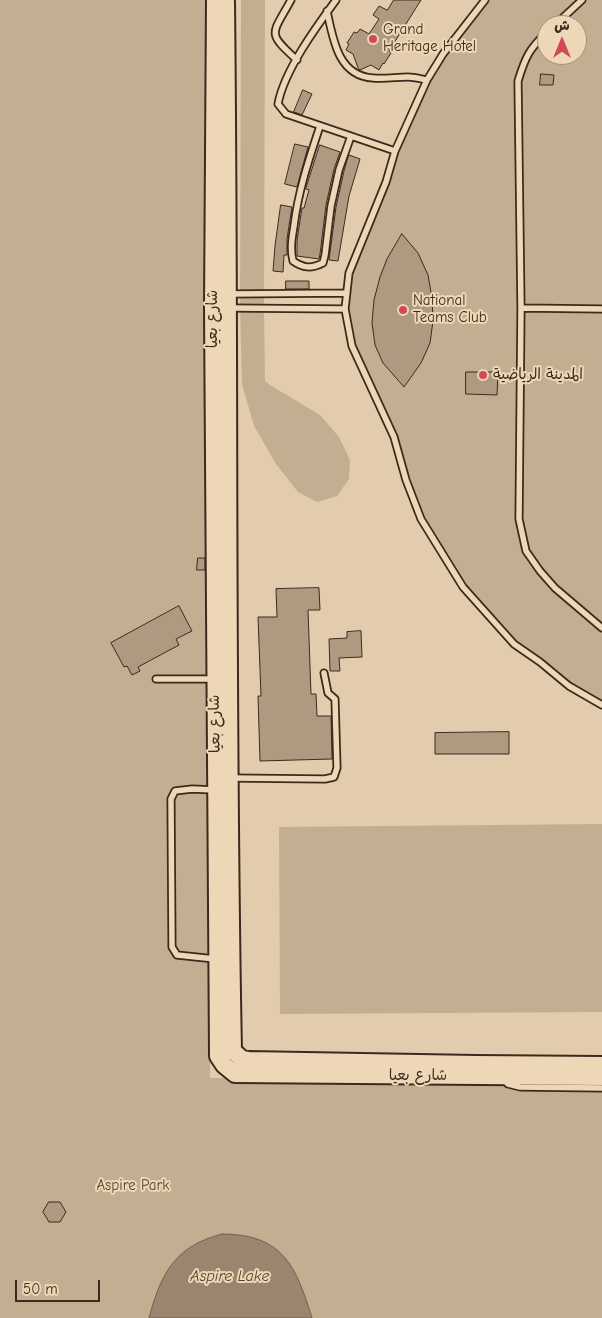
<!DOCTYPE html>
<html>
<head>
<meta charset="utf-8">
<style>
  body { margin:0 }
  #map { position:relative; width:602px; height:1318px; overflow:hidden; background:#e3ccad; font-family:"Comic Neue","Playpen Sans Arabic",sans-serif }
  canvas { display:block }
  .north { position:absolute; left:537px; top:15px; width:50px; height:50px; box-sizing:border-box; background:#eed7b6; border:1px solid #a69279; border-radius:50%; rotate:0deg; font-size:14px; font-weight:700; line-height:20px; text-align:center; color:#3b2a1e }
  .north::after { content:''; display:block; margin:auto; width:18px; height:22px; background:#d1495b; clip-path:polygon(50% 0,100% 100%,50% 72%,0 100%) }
  .scale { position:absolute; left:15px; top:1280px; width:85px; height:22px; box-sizing:border-box; border:2px solid #3b2a1e; border-top:0; padding-left:6px; font-size:15px; line-height:18px; white-space:nowrap; color:#3b2a1e; -webkit-text-stroke:4px #eed7b6; paint-order:stroke }
</style>
</head>
<body>
<div id="map">
<canvas width="602" height="1318"></canvas>
<div class="north">ش</div>
<div class="scale">50 m</div>
</div>
<script>
const ctx = document.querySelector('canvas').getContext('2d');
ctx.lineJoin = 'round';
function fill(path, color) { ctx.fillStyle = color; ctx.fill(path, 'evenodd'); }
function trace(path, color, width, dash) { ctx.strokeStyle = color; ctx.lineWidth = width; ctx.lineCap = dash ? 'butt' : 'round'; ctx.setLineDash(dash || []); ctx.stroke(path); }
function label(font, color, halo, rows, align = 'center') {
  ctx.font = font + ' "Comic Neue","Playpen Sans Arabic",sans-serif'; ctx.lineWidth = 4; ctx.setLineDash([]); ctx.textBaseline = 'middle'; ctx.strokeStyle = halo; ctx.fillStyle = color; for (const [text, x, y, turn = 0] of rows) {
    ctx.save(); ctx.translate(x, y); ctx.rotate((+turn || 0) * Math.PI / 180); ctx.textAlign = isNaN(turn) ? turn : align; if (halo) ctx.strokeText(text, 0, 0); ctx.fillText(text, 0, 0); ctx.restore();
  }
}
const green = new Path2D(`
  M0 0H210V1078L602 1081V1318H0Z
  M241 0H265L264 307 265 381 270 385 320 415 339 437 350 460 349 479 337 496 317 502 298 492 276 464 254 426 242 384 240 307Z
  M485 0H602V705L569 686 514 644 463 587 421 519 394 437 352 346 345 309 349 273 395 151 427 80ZM547 25H577V55H547Z
  M602 824V1012L280 1014 279 827Z`);
const water = new Path2D(`
  M222 1234C283 1234 296 1266 312 1318H149C161 1273 175 1246 222 1234Z`);
const building = new Path2D(`
  M394 0H421L389 51 391 53 384 64 383 63 379 70 371 65 360 70 358 68 353 54 346 50 349 44 347 43 354 32 357 33 360 29 369 34 379 19 373 15 379 6 387 10Z
  M541 74 554 75 553 85H540Z
  M303 90 312 94 302 115 294 112Z
  M295 144 308 147 297 187 285 184Z
  M320 145 340 152 334 169 326 205 320 254 319 259 297 256V240L302 208H304L309 190 306 189Z
  M349 155 360 159 349 196 338 261 329 260 336 207 344 171Z
  M281 205 292 207 287 239V255H284L283 272 273 271 275 246Z
  M402 234 418 253 428 275 432 298 433 321 430 343 421 363 404 387 383 363 375 345 372 323 374 300 380 277 387 259Z
  M286 281H309V289H286Z
  M466 372H498L497 395 466 394Z
  M198 558H205V570H197Z
  M319 588 320 610H308L311 694H316L317 716H331L332 759 260 761 258 696H261L258 617H277L276 589Z
  M179 606 192 631 176 639 179 645 138 667 140 671 132 675 127 666 124 667 111 643Z
  M361 631 362 657 339 658 340 671H330L329 639 347 638V632Z
  M509 732V754H435V733Z
  M49 1202H60L66 1212 60 1222H49L43 1212Z`);
const lane = new Path2D(`
  M291 0C272 35 266 32 297 60
  M336 0C316 27 284 71 278 104L286 114 395 151
  M485 0 443 54 427 80 395 151 386 182 349 273 345 309 352 346 394 437 406 480 421 519 463 587 514 644 540 662 569 686 602 705
  M327 11C333 39 338 76 373 78 385 79 397 77 408 77 414 77 421 79 427 80
  M555 25 582 0
  M547 32C529 49 525 58 518 81L521 308 519 519 526 551 540 571 555 588 602 628
  M320 126C309 159 298 192 294 226 292 238 290 249 293 261 303 268 311 269 323 263L325 255 331 206 339 170 351 136
  M230 294 345 293
  M229 308 345 309
  M521 308 602 309
  M156 679H214
  M230 778 325 779 334 777 337 768 335 699 328 693 324 673
  M215 790 192 789 175 791 171 799 172 947 177 955 215 959
  M504 1080 508 1084 520 1087 602 1088`);
const secondary = new Path2D(`
  M215 0 213 308 218 1056 224 1065 235 1074 602 1077
  M226 2C230 352 226 701 233 1051L242 1059 248 1060 476 1064 602 1065`);
const markers = [
  [373,39,5,"#d1495b"],
  [403,310,5,"#d1495b"],
  [483,375,5,"#d1495b"]
];
const poiNames = [
  ["Grand",383,30],
  ["Heritage Hotel",383,47],
  ["National",413,301],
  ["Teams Club",413,318],
  ["المدينة الرياضية",493,375]
];
const streetNames = [
  ["شارع بعيا",213,319,-90],
  ["شارع بعيا",215,724,-91],
  ["شارع بعيا",418,1076]
];
const parkNames = [
  ["Aspire Park",133,1186]
];
const waterNames = [
  ["Aspire Lake",230,1276]
];
fill(green, '#c4ae92');
fill(water, '#9a866e');
trace(water, '#74614e', 1);
fill(building, '#af9980');
trace(building, '#3b2a1e', 1);
trace(lane, '#3b2a1e', 9);
trace(secondary, '#3b2a1e', 20);
trace(lane, '#eed7b6', 5.5);
trace(secondary, '#eed7b6', 16);
for (const [x, y, r, color] of markers) { const dot = new Path2D(); dot.arc(x, y, r, 0, 2 * Math.PI); ctx.fillStyle = color; ctx.fill(dot); trace(dot, '#eed7b6', 2); }
label('15px', '#3b2a1e', '#eed7b6', poiNames, 'left');
label('15px', '#3b2a1e', '#eed7b6', streetNames);
label('15px', '#564435', '#eed7b6', parkNames);
label('italic 16px', '#534132', '#eed7b6', waterNames);
</script>
</body>
</html>
